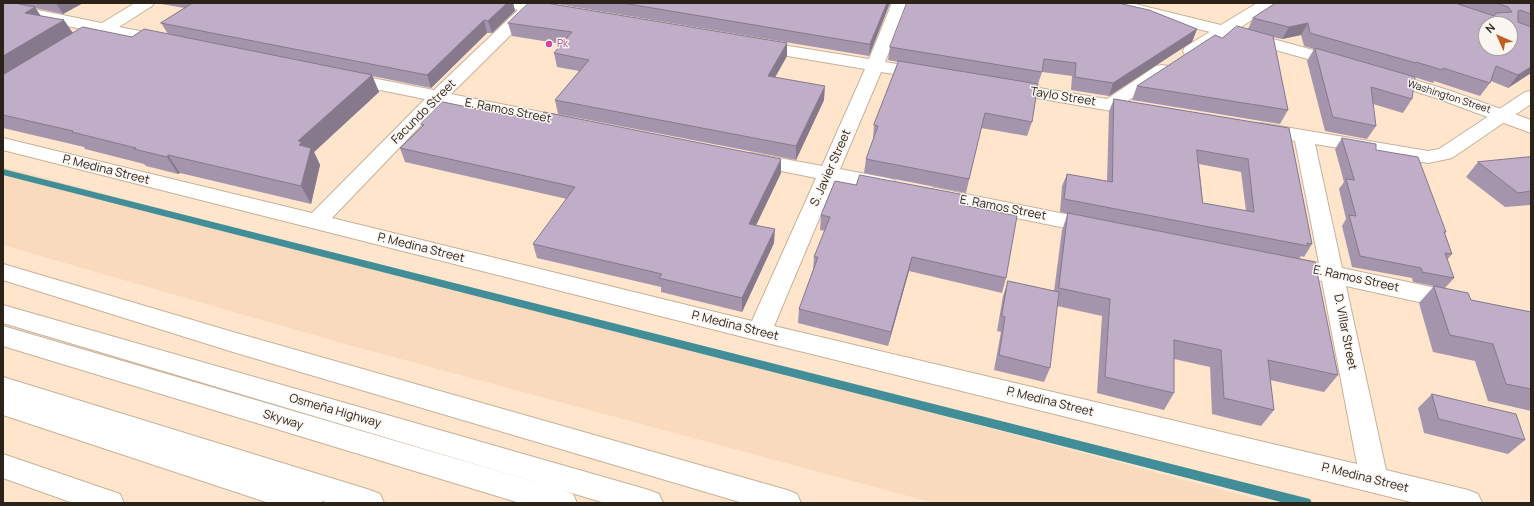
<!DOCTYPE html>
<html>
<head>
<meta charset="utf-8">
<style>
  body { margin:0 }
  #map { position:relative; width:1534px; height:506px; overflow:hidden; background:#fee5cc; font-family:Manrope,sans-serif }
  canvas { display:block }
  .frame { position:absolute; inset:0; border:4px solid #2b2219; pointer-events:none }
  .north { position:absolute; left:1478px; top:16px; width:40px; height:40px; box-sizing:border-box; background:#fbf6f1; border:1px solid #a8a19b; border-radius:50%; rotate:315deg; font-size:11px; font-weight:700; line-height:16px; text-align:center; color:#2b2219 }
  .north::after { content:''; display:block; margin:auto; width:14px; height:18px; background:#c2611f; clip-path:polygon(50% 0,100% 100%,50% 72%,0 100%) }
</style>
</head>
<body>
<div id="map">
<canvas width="1534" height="506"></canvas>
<div class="frame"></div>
<div class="north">N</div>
</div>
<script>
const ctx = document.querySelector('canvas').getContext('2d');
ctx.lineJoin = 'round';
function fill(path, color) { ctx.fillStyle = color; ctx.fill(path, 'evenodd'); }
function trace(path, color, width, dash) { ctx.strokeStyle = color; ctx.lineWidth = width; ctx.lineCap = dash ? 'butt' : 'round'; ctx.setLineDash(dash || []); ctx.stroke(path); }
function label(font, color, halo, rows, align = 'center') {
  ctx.font = font + ' Manrope,sans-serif'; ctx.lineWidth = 3; ctx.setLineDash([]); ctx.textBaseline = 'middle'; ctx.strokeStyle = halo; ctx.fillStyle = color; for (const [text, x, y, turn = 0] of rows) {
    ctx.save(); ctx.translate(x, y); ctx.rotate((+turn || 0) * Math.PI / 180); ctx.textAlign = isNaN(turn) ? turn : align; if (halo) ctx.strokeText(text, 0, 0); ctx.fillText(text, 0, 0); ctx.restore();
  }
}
const built = new Path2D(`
  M3 167 318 250 1271 503H934L338 342 3 245Z`);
const stream = new Path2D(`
  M3 169 1306 498 1310 499 1312 503H1285L3 175Z`);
const street = new Path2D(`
  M3 3 102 23 135 3H154L152 6 119 27 171 37 173 41 171 45 165 46 108 34 100 37 94 35 92 31 3 13Z
  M499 3H537L560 8 562 11 560 14 554 16 534 12 451 94 576 119 578 123 576 127 569 129 442 103 332 218 752 321 816 178 752 165 745 163 742 159 745 155 752 153 822 166 865 69 758 51 752 50 750 46 752 42 758 41 869 59 892 3H908L885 62 925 69 931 70 934 74 931 78 925 79 881 72 840 169 887 178 894 180 897 185 894 190 887 192 835 181 774 326 1357 464 1322 281 1280 271 1277 265 1280 259 1288 257 1319 263 1295 141 1254 133 1252 129 1254 125 1261 123 1428 151 1439 149 1525 92 1531 91V104L1452 158 1428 163 1315 144 1342 268 1455 292 1463 295 1467 301 1463 307 1455 310 1346 286 1386 470 1468 490 1478 494 1482 503H1415L759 341 3 150V138L312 213 425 99 340 82 337 78 340 74 346 73 434 90 518 10 501 6Z
  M1257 3H1276L1274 6 1197 55 1191 56 1185 55 1183 51 1185 47Z
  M1162 65 1168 66 1171 70 1168 74 1126 102 1146 106 1149 110 1146 114 1140 116 1008 93 1002 92 999 88 1002 84 1008 83 1107 99 1156 66Z
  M935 188 1095 220 1103 222 1106 227 1103 232 1095 234 928 200 925 195 928 190Z`);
const secondary = new Path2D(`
  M1103 3H1131L1229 27 1346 59 1349 63 1346 67 1340 68 1218 34 1105 6Z
  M1385 71 1448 90 1531 120V133L1436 98 1379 80 1376 76 1379 72Z`);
const primary = new Path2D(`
  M3 305 649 490 659 494 663 503H605L3 323Z
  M3 393 309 490 319 494 323 503H269L3 415Z`);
const highway = new Path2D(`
  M3 264 233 332 787 490 797 494 801 503H743L233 352 3 280Z
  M3 326 563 490 573 494 577 503H520L3 346Z
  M3 377 370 490 380 494 384 503H329L3 399Z
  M3 454 120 494 124 503H73L3 478Z`);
const wall = new Path2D(`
  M3 3H83L63 14 35 8 40 15 73 33 132 37 168 34 161 23 184 8 156 3H513L515 11 492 33H487L431 88 372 76 379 92 314 152 320 165 311 204 180 173 178 174 146 166 144 164 85 149 84 147 3 128Z
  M551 3H890L869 56Z
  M1276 3H1531V73L1508 88 1491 81 1490 83 1480 96 1434 81 1433 83 1408 75 1412 99 1403 113 1373 104 1376 126 1367 139 1325 131 1307 61 1314 49 1304 46 1301 35 1282 39 1273 37 1288 110 1280 124 1132 100 1137 86 1222 38 1248 29 1253 18Z
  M508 23 787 56 775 77 824 100 796 160 558 114 555 100 579 71 557 67 554 53 562 44 512 36Z
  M1197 29 1192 42 1109 96 1071 90 1072 76 1042 72 1038 84 1032 122 1027 136 981 128 966 193 864 173 866 159 873 139 874 125 898 62 888 60 890 47Z
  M1114 99 1289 128 1312 244 1304 257 1301 256 1299 259 1060 212 1062 186 1067 174 1107 181 1109 111ZM1199 164 1241 172 1246 211 1203 203Z
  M421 124 781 173 756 225 774 243 742 312 661 292V287L537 258 533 244 567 199 405 162 400 148 422 126Z
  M1342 138 1376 150 1446 232 1445 233 1452 254 1447 260 1454 278 1445 288 1471 300 1531 312V411L1488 401 1475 361 1433 352 1419 303 1434 286 1413 282 1412 278 1352 267 1342 226 1346 219 1339 189 1344 182 1335 149Z
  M1531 157V205L1505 207 1466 177 1478 162Z
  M856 185 963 205 1006 278 1002 293 909 271 888 346 798 323 799 309 813 270 814 257 825 231 820 230 821 215Z
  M1068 213 1338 375 1324 392 1270 380 1274 410 1261 426 1212 414 1210 367 1174 359V393L1164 410 1097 393 1102 316 1057 306 1050 368 1044 382 994 370 1001 332 997 331 1003 296 1008 281 1054 291 1062 230Z
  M1432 394 1525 440 1508 454 1424 433 1418 408Z`);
const shadedWall = new Path2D(`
  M56 3H83L63 14Z
  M507 3H513L515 11 492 33 488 21Z
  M887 3H890L869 56 870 44Z
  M35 7 46 24 25 13Z
  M64 20 75 36 3 80V56Z
  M484 20 487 33 431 88 427 75Z
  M1308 23 1301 35 1282 39 1289 27Z
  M1197 29 1192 42 1109 96 1113 83Z
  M787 43V56L768 90V76Z
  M1531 67V73L1508 88 1518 75Z
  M372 75 379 92 314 152 320 165 311 204 301 186 298 141Z
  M825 86 824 100 796 160V146Z
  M168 155 180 173 178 174 167 157Z
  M781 159V173L750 238 749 224Z
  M775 229 774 243 742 312V298Z
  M912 257 909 271 888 346 891 332Z`);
const building = new Path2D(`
  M3 3H14L35 7 25 13 64 20 3 56Z
  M193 3H507L488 21 484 20 427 75 161 23Z
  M529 3H546L787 43 768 76 825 86 796 146 555 100 589 60 554 53 572 32 508 23Z
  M623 3H887L870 44Z
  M907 3H1118L1149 10 1197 29 1113 83 1075 77 1076 63 1044 59 1042 72 890 47Z
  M1276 3H1455L1494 16 1496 13 1512 12 1508 7 1496 3H1531V14L1520 10 1518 11V22L1531 27V67L1518 75 1496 66 1490 83 1443 68 1442 70 1416 62V63L1310 33 1308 23 1289 27 1253 18ZM1486 24H1510V48H1486Z
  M1237 26 1273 36 1288 110 1137 86 1215 35 1222 38Z
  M83 27 132 37 144 29 372 75 298 141 302 142 299 145 311 148 301 186 168 155 167 157 134 149 136 148 72 132 73 131 3 115V75Z
  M1315 48 1415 77 1412 99 1371 87 1376 126 1333 117Z
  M899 61 1038 84 1032 122 985 113 969 179 866 159 878 126 874 125Z
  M1114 99 1289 128 1312 244 1307 243 1308 246 1064 199 1067 174 1112 182ZM1197 150 1248 159 1254 212 1203 203Z
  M443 102 506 115 507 114 537 120 544 112 781 159 749 224 775 229 742 298 659 278 662 274 533 244 575 187 400 148 424 125 421 124Z
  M1342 138 1376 144V150L1418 157 1446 232H1444L1452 254 1445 253 1454 278 1422 272 1421 268 1360 256 1349 215 1356 216 1346 179 1354 180Z
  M1531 157V191L1518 193 1478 162Z
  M860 175 965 195 963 205 1017 216 1006 278 912 257 891 332 799 309 818 257H814L830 217 821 215 835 181 856 185Z
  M1068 213 1315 262 1338 375 1268 360 1274 410 1224 398 1221 350 1174 340V393L1105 377 1110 299 1059 288Z
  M1008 281 1059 292 1050 368 999 355 1005 317 1002 316Z
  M1434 286 1468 293 1471 300 1531 312V389L1506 384 1493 344 1450 335Z
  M1432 394 1516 414 1525 440 1439 419Z`);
const markers = [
  [549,44,4,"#d1479c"]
];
const farHotelnames = [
  ["Pk",557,44]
];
const farStreetnames = [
  ["Washington Street",1449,97,18]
];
const streetNames = [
  ["Taylo Street",1063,97,9],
  ["E. Ramos Street",508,111,11],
  ["Facundo Street",424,112,-45],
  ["S. Javier Street",831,168,-66],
  ["P. Medina Street",106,170,14],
  ["E. Ramos Street",1003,208,11],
  ["P. Medina Street",421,248,14],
  ["E. Ramos Street",1356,279,12],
  ["P. Medina Street",735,326,14],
  ["D. Villar Street",1345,332,79],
  ["P. Medina Street",1050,402,14],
  ["Osmeña Highway",335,411,16],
  ["Skyway",283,420,17],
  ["P. Medina Street",1365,478,14]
];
fill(built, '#f9dabc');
fill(stream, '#418e98');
trace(street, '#c9b199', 2);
trace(secondary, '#c9b199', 2);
trace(primary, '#c9b199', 2);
trace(highway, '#c9b199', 2);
fill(street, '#fff');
fill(secondary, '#fff');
fill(primary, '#fff');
fill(highway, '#fff');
fill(wall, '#a595ac');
fill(shadedWall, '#86798c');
fill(building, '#c0adc8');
trace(building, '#86798c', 1);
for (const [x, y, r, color] of markers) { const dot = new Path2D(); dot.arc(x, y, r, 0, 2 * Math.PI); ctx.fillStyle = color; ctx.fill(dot); trace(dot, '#fbf6f1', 1.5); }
label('10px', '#b23c85', '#fbf6f1', farHotelnames, 'left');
label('10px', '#2b2219', '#fbf6f1', farStreetnames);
label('12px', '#2b2219', '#fbf6f1', streetNames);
</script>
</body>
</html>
